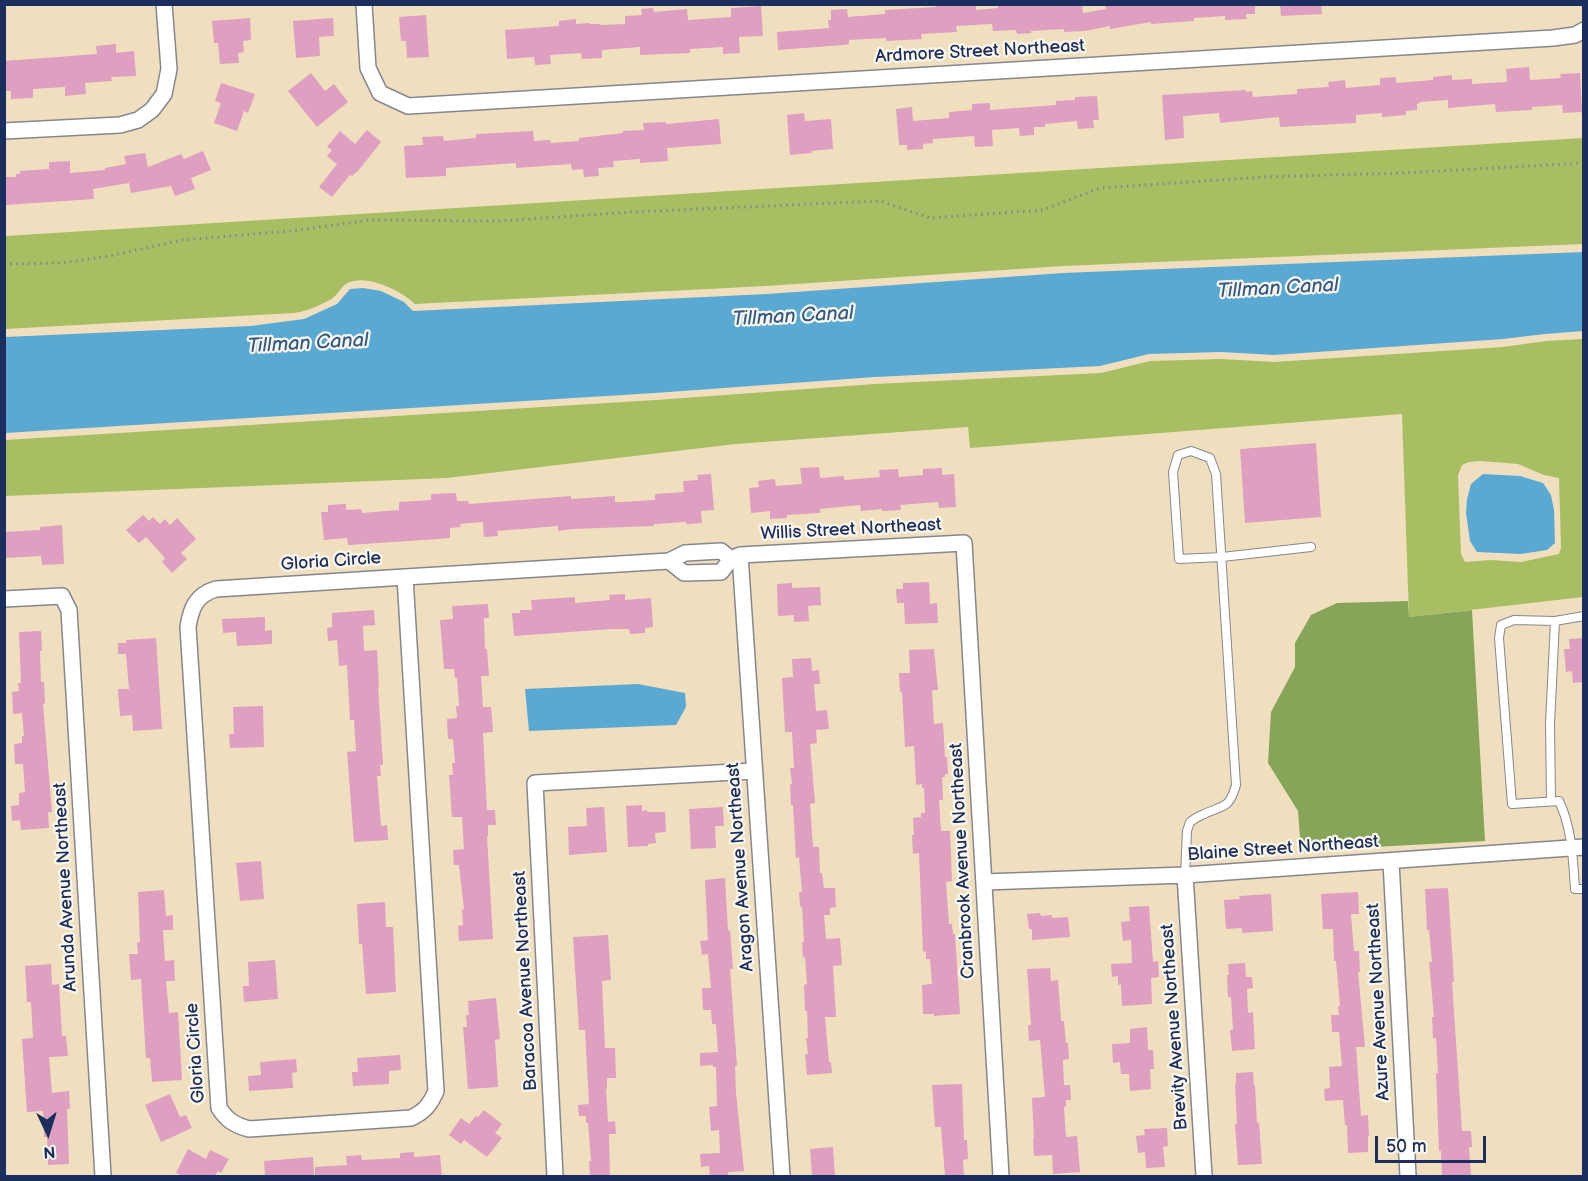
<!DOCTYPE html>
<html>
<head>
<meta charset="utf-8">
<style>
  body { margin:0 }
  #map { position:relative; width:1588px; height:1181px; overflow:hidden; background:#f0dfbf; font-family:"Balsamiq Sans",sans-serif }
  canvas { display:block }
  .frame { position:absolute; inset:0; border:6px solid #1b2f5e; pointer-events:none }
  .north { position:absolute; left:18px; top:1103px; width:60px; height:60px; -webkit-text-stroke:4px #fbf7ec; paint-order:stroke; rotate:176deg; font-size:16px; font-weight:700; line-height:24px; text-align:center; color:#1b2f5e }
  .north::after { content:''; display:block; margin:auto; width:21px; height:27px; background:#1b2f5e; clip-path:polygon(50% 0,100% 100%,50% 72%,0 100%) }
  .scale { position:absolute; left:1375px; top:1136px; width:111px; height:27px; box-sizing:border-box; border:3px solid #1b2f5e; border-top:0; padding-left:8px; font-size:18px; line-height:21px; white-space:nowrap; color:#1b2f5e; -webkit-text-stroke:4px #fbf7ec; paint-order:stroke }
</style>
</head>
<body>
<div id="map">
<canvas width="1588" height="1181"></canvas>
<div class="frame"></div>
<div class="north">N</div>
<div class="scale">50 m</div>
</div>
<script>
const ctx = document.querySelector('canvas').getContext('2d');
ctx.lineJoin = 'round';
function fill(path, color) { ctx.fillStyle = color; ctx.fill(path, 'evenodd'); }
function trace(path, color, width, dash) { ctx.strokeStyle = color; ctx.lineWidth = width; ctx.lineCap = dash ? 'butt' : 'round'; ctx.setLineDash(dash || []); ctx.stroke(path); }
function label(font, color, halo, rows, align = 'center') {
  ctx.font = font + ' "Balsamiq Sans",sans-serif'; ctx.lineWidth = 4.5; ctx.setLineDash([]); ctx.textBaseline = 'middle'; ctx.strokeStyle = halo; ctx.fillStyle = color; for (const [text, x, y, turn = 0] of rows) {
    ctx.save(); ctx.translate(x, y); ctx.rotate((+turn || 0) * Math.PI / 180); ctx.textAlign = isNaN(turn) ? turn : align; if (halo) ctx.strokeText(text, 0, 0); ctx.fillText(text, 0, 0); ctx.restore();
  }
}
const green = new Path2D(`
  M1583 138V244L1063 266 766 286 415 304C402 291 364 272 346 284 341 287 338 294 333 298 324 304 305 312 294 313L5 329V236Z
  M1583 339V597L1409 617 1402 414 970 448 968 427 736 444 447 478 5 496V440L656 400 875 384 1101 373 1150 361 1221 359 1274 362 1503 347 1546 341ZM1481 461 1518 464 1544 475 1559 478 1561 548 1559 554 1521 562 1491 560 1465 562 1461 554 1458 475 1462 465 1469 462Z`);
const forest = new Path2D(`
  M1408 601 1409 617 1472 610 1485 841 1301 851 1298 811 1268 763 1271 712 1295 667V643L1311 615 1337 603Z`);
const water = new Path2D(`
  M1583 252V331L1545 334 1503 339 1274 355 1221 352 1149 354 1100 366 875 377 655 393 5 433V337L251 326 304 319 337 304 350 289 363 288 381 291 404 302 413 311 767 294 1063 273Z
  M1483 474 1520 476 1543 483 1551 495 1554 510 1555 543 1547 550 1521 554 1477 552 1470 541 1466 513 1467 499 1471 484Z
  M638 684 685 693 686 707 676 725 529 731 525 689Z`);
const building = new Path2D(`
  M936 4H976V10L998 8V4H1082L1083 13 1106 9 1105 4H1255V14H1246L1247 19 1225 20V16L1194 18V21L1151 24V22L1110 29V26L1085 31 1064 32V29L1031 31V33L1017 34 1016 30 993 31 992 24 956 26 957 32 921 34 922 39 887 41 886 38 849 40V44L843 45 778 50 777 32 829 28 828 20H831V10L847 9 848 17 885 14V10L936 7Z
  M1280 4H1321L1322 14 1281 16Z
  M761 6 763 36 739 37 740 53 723 54V47L690 49V53L640 55V47L602 50V58L582 59 581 53 550 55 551 64 535 65 534 57 507 59 505 30 559 26V21L576 19V24L590 23V24H600V25L625 24V16L642 15 641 9 653 8 654 12 687 9 688 20 731 17V8Z
  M426 15 429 57 407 58 406 41H401L399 17Z
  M250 18 251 40 243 41 244 52 238 53 239 63 220 64 218 43H214L212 21Z
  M333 18 334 36 319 37 320 56 296 58 293 21Z
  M116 44V53L134 51 136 76 111 77 112 81 85 83 86 94 65 96V87L33 89V98L11 99V91H4V61L97 54 96 46Z
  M1529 67 1530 80 1561 78 1560 74 1580 73 1582 112 1563 113 1562 105 1532 107V110L1496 112 1495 104 1448 108V100L1420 102V103L1417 104V110L1406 111V115L1382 117V113L1356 115V123L1280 127 1279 117 1220 123 1219 113 1183 116 1184 138 1165 140 1162 95 1246 90V92L1252 91 1253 97 1297 94V89L1329 87 1328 82 1345 80 1346 88 1380 85V78L1396 77V83L1433 80V77L1452 75V80L1472 79V84L1507 82 1506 69Z
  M311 73 325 91 334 84 348 102 317 127 288 91Z
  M221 83 255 94 248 113 244 111 237 131 214 123 221 103 215 101Z
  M1097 96 1099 120H1093L1094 128 1078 129 1077 121 1045 124V127H1034V135L1020 136 1019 128 992 130 993 146 975 147 974 136 933 139V143L923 144V149L907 150V145H899L896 109 912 107 913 121 949 118V112L972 110V104L990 103V110L1056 105V101L1075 100V97Z
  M804 113 805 121 831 119 833 149 811 151 812 153 790 155 787 115Z
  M719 119 721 144 667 148 668 161 640 163V159L613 161 614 167 598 168 599 176 584 177 583 169 572 170 571 164 516 168V163L446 168V176L406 178 404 146 423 145 422 137 443 136 444 141 476 138V134L533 131 534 141 550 140 551 143 579 141V138L623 133 622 131 644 130 643 123 666 122V124Z
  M367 130 381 142 358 171 352 176 350 175 332 197 319 187 337 164 327 156 332 150 327 147 340 131 355 144Z
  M203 151 211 170 191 178 195 189 175 196 171 186 131 193 129 183 93 189 94 199 6 205V196H4V177H16V174H20V171L49 169V162L70 161V173L105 170V168L126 164 124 156 145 153 148 167 181 154 184 159Z
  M1316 443 1321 517 1245 523 1240 449Z
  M819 467 820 478 844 476V480L880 477 879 470 898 469 899 477 923 475V469L942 468V475L954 474 956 507 939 508 938 502 900 505 901 510 882 511V509L861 511 860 505 820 509V513L787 515V518L770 519V511L751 513 749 488 759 487 758 481 775 479 776 486 802 484 800 468Z
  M711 474 714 510 701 511 702 523 686 524V522L654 524V526L573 529 558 531V526L497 531 498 536 484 537 483 522 460 524 461 527 450 528V538L438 539 348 545 347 538 324 540 321 512H328V505L346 504V510L361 509 362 513 399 510V502L431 500V494L456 493 457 501H468L469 504 571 496V499L615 496V502H621L655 500V494L684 492 683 481 698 480 697 475Z
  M143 515 149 521 153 517 160 524 165 519 170 525 177 518 196 539 181 553 187 559 172 573 162 562 165 558 146 537 139 543 126 530Z
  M62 525 64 564 42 565 41 556 4 558V532L40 530V527Z
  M929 582 930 604 937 603 938 623 905 624 904 603H897L896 589H903V583Z
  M792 583V588L820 587 821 605 808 606 809 621 794 622V615L778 616 777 584Z
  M625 594V600L651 598 653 627 645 628V633L630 634 629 629H612L514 636 512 613H520V610H532L531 600 575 597V603L610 600 609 595Z
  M488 604 489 618H484L485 649H487L489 676H481L483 707H491L493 732 483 733 487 810H495L496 825H488V836H487L493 939 459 941 458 926 463 925 462 910 464 909 459 865H454L453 850 464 849 462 817H452L449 775H453L452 763H455L453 739H448L447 719 457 718 456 706H459L457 678H455L454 669H444L440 620 453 619 452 606Z
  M374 610 375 625 363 626 364 651 377 650 379 687H378L383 765H380L381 776H377L381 826 387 825 388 840 354 842 347 752 356 751 354 720H350L347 665 339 666 337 640 328 641 327 628 332 627V613Z
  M265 617V631L272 630V644L237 646 236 632 223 633 222 619Z
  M41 631 42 651H40L41 682H44L45 703 43 704 52 812H48L49 828 21 830 20 820 12 821 11 806 19 805V793L25 792 23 764H15L14 744 22 743V736H24L22 713 13 714 12 692 19 691 18 683H21L19 632Z
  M156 638 162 729 133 731 132 715 120 716 118 689H129L126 654H118V643H126V640Z
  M1584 638V682L1573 683 1572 671 1566 672 1564 649H1570L1569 639Z
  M934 649 938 690H932L934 724 943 723 945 757H947L948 774H945V777H942L943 800H939L941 831H950L952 881 946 882 949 924H952L953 934H955L960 1014 934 1016V1014H923L922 985 932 984 930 959H926V951L923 952 919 853 913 854 912 835H914L913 818 921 817V813H925L924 788H922V784L916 785 914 746 905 747 902 692H900L899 673H910L909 650Z
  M811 658 812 671 819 670 820 684H814L816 711 827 710 829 729 816 730 817 743 810 744 815 803 810 804 813 847H819L820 873H822L824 888H835L836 907 830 908V915H824L826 939 840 938 842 965 833 966 836 1017H825L829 1062H831L832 1073 807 1075 805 1055 808 1054 806 1038H808L807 1011H805L804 985 807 984 805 957 803 958 802 942H804L802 906 800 907 799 892H802L799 857 796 858 793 805H791L790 784H792L790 768H794L792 732H785L782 678 793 677 792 659Z
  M263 706 264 747 230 748 229 734H234L233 707Z
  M642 805V811L647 810V812H665L666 832 655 833 656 843 648 844V846L628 847 626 806Z
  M604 807 607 852 569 855 568 827 587 826 586 808Z
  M723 807 724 826H715L716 848 691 849 689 809Z
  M261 861 264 899 240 901 236 863Z
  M725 878 728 931 730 930 733 969H730L737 1066H735L736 1093 744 1171 728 1172V1176H710L709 1166 701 1167 700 1154 720 1153 719 1130 711 1131 709 1107 717 1106 716 1067H713V1065L700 1066V1053L718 1052 716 1024H712L711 1010H703L702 988H711L708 954 702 955 700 941 708 940 705 880Z
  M1448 888 1454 982H1452L1462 1131H1471L1472 1147H1469L1471 1176H1442L1441 1151H1439L1436 1073H1438L1436 1038H1433L1432 1017H1434L1429 962H1432L1429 930H1427L1425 889Z
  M164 890 166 916 173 915V930H163L165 961 174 960 175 981H166L169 1013 178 1012 182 1080 152 1082 150 1058H146L141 979 131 980 129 954H138L137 943 140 942 138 892Z
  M1358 892 1359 914H1351L1354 951H1359L1360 972H1358L1365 1047H1356L1361 1116 1368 1115 1369 1136H1368V1152L1348 1153 1347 1125H1345L1343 1100 1325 1101 1324 1089 1330 1088 1329 1067 1342 1066 1339 1032H1332L1331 1015H1339L1338 1006H1340L1336 961H1334L1333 929H1323L1321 894Z
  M1271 894 1273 931 1242 933V928L1226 929 1224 900 1240 899 1239 896Z
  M385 902 386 927H393L396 992 366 994 362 944H359L357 904Z
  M1149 906 1153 962 1158 961 1159 977 1151 978 1152 1004 1122 1006 1121 984 1118 985V976L1112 977 1111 964 1132 963 1131 940 1123 941 1121 922 1130 921 1129 907Z
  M1040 913 1041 916 1052 915V918L1068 917 1070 937 1032 940V929H1029L1027 914Z
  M608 935 611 980 602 981 605 1048H615L616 1078H607V1089H606L608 1122 615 1121 616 1134H609L610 1176H590L589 1161H591L588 1123H586V1116H579L578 1105 589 1104 585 1030H579L573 937Z
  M275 960 278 999 244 1002 243 986H249L248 962Z
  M1245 963 1246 977H1252L1253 988 1247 989 1248 1013 1253 1012 1255 1049 1232 1051 1230 1030H1233L1231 997H1228L1227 975H1229L1228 964Z
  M51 964 52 985 59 984 62 1036H66L68 1056 49 1057 52 1093 69 1091 70 1109H67L69 1164 48 1165 47 1137H44L43 1111 27 1112 22 1039 33 1038 31 1002H27L25 966Z
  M1050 968 1051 981 1058 980 1061 1021H1064L1066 1043H1068L1069 1059 1063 1060V1063L1064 1085H1070L1071 1100H1066V1106L1064 1107 1066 1137 1077 1136 1080 1172 1053 1174 1052 1155 1034 1156 1033 1139H1034L1032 1098 1045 1097 1040 1040 1029 1041 1028 1025H1031L1027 969Z
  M496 998 500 1039 495 1040 498 1087 468 1089 463 1027H467L466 1015H469L468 1001Z
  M1147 1027 1148 1050H1153L1154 1069H1150L1151 1089 1130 1091 1129 1074H1121L1120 1062 1113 1063 1112 1044 1130 1043V1029Z
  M400 1055 401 1070 389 1071V1084L353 1086 352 1072H358L357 1058Z
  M296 1059 297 1072 292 1073 293 1088 249 1091 248 1076 261 1075 260 1062Z
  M1253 1072 1254 1086H1255L1257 1123 1259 1122 1262 1164 1238 1165 1235 1124H1237L1235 1084H1236V1073Z
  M962 1084 964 1140H967L968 1159 963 1160 964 1176H945L941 1127H935L932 1085Z
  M170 1094 180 1117 186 1115 192 1128 161 1142 145 1105Z
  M484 1110 502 1124 495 1133 502 1138 487 1157 464 1140 461 1144 449 1135 461 1118 469 1124 476 1116 478 1117Z
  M1167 1128 1168 1146 1163 1147 1165 1167 1146 1168 1145 1152 1138 1153 1136 1136 1145 1135 1144 1129Z
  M833 1147 835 1176H812L810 1149Z
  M188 1149 206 1159 210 1150 229 1159 221 1173 218 1171 215 1176H183L176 1173Z
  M414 1152V1157L440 1155 442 1176H315V1167L347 1165 346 1156 361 1155 362 1160 400 1158V1153Z
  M313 1157 314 1176H265L264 1161Z`);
const path = new Path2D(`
  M4 264 60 263 109 256 182 240 291 231 370 220 499 221 632 212 880 201 930 218 1043 210 1100 188 1264 177 1401 173 1584 163`);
const service = new Path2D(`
  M1584 616 1555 621 1514 620 1501 625 1499 638 1512 804 1559 801C1572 828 1573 859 1575 889H1584
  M1551 801 1550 724 1555 621
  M1185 875 1187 831 1190 822C1194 819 1199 816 1204 814 1224 805 1229 809 1236 785L1216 474 1210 458 1191 451 1178 455 1173 472 1179 559 1222 557 1311 547`);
const minor = new Path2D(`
  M364 4 368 68 380 93 408 106 1553 38 1575 35 1584 30
  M4 131 120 125 138 120 152 110 164 94 169 69 164 4
  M740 555 782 1176
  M669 561 684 573 721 572 731 559 740 555 964 543 1001 1176
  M405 577 216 589C196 595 191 608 188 627L219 1108C227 1120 234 1125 249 1129L411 1118C424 1112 430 1105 436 1091L405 577 669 561 685 553 721 551 731 559
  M4 599 62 596 69 610 103 1176
  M1391 862 1408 1176
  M1185 875 1204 1176
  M984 882 1185 875 1584 847
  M555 1176 535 783 754 771`);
const streetNames = [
  ["Ardmore Street Northeast",980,52,-3],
  ["Willis Street Northeast",851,530,-3],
  ["Gloria Circle",331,562,-4],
  ["Blaine Street Northeast",1283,849,-4],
  ["Cranbrook Avenue Northeast",963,861,-93],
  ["Aragon Avenue Northeast",741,867,-94],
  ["Arunda Avenue Northeast",66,887,-93],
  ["Baracoa Avenue Northeast",526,981,-93],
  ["Azure Avenue Northeast",1379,1002,-93],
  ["Brevity Avenue Northeast",1175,1027,-94],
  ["Gloria Circle",196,1053,-94]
];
const waterNames = [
  ["Tillman Canal",1278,289,-3],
  ["Tillman Canal",793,317,-3],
  ["Tillman Canal",308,344,-3]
];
fill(green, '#a8be63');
fill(forest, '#86a559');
fill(water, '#59a9d3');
fill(building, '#de9fc1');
trace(service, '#86878e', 10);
trace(minor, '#86878e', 18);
trace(path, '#86878e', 3, [1.5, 4.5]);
trace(service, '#fff', 8);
trace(minor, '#fff', 15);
label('18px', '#1b2f5e', '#fbf7ec', streetNames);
label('italic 20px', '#315a87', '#fbf7ec', waterNames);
</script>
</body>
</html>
